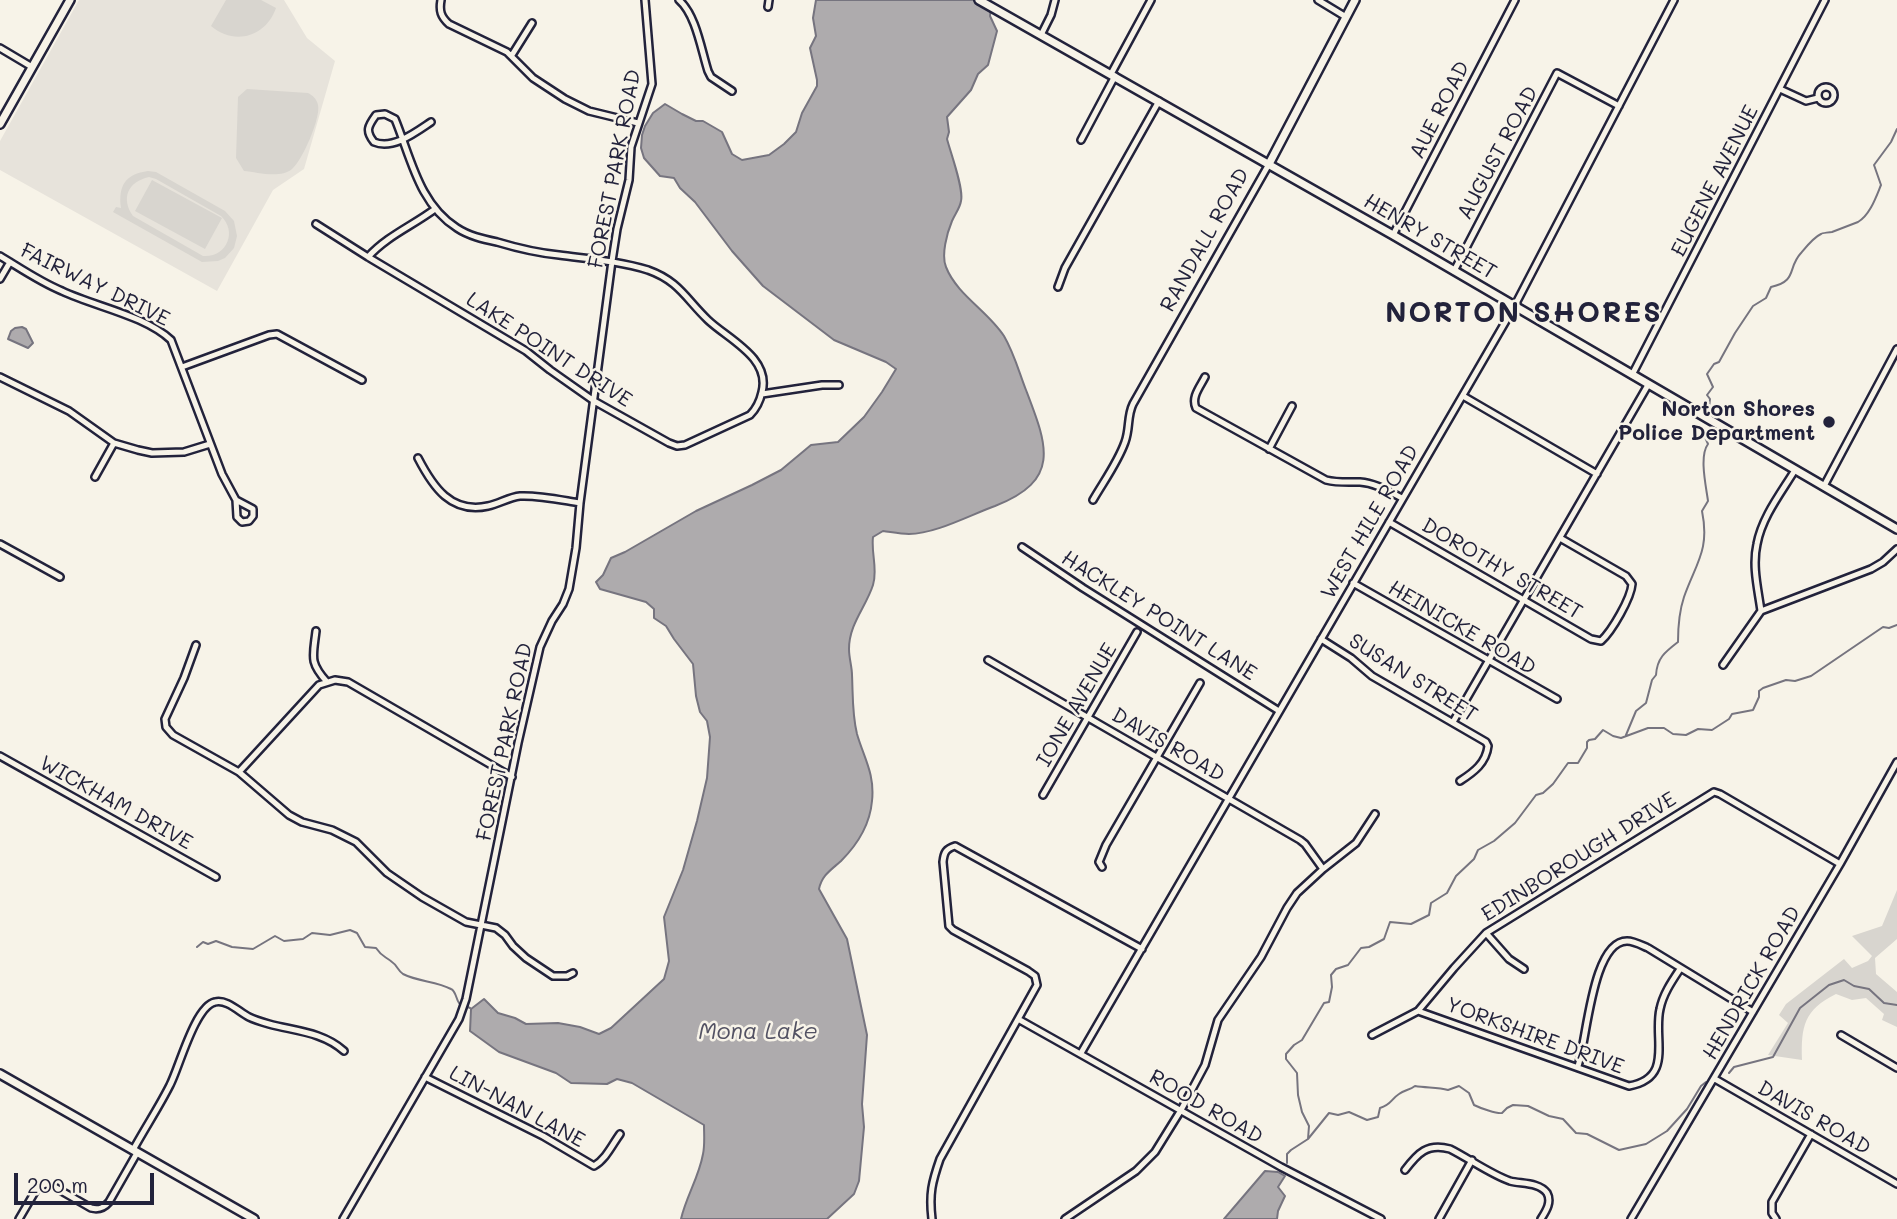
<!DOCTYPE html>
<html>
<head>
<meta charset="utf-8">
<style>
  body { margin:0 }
  #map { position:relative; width:1897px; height:1219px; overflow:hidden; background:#f7f3e8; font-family:Mali,sans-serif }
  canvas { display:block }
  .scale { position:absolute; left:14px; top:1173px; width:140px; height:32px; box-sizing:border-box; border:4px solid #22223b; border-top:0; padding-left:9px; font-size:21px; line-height:24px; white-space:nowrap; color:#22223b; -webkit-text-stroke:5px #f7f3e8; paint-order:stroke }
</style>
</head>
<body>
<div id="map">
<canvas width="1897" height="1219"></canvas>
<div class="scale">200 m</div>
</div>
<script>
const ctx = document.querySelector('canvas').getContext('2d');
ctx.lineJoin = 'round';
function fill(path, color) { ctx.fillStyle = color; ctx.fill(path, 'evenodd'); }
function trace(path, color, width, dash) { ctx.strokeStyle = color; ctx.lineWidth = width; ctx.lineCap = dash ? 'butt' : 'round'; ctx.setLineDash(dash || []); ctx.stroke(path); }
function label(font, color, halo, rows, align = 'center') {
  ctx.font = font + ' Mali,sans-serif'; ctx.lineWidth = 5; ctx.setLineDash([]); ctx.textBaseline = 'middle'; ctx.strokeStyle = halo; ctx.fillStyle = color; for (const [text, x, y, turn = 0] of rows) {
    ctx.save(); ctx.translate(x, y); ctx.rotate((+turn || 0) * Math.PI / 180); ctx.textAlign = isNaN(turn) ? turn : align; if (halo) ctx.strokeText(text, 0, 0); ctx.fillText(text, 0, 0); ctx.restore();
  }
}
const built = new Path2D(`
  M79 0H284L307 38 335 61 304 169 273 190 217 291 0 170V141Z`);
const green = new Path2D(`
  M226 0H261L276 8C266 37 234 46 211 26Z
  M247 89 308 93C312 95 317 99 318 105 321 118 302 161 292 169 280 179 257 172 244 171L236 158 238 97Z
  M148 171 156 172 225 211 234 221 237 236 234 248 225 258 218 261 202 262 113 212 116 207 121 208C118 185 126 174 148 171ZM149 177 156 179 221 216C238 232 226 258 203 256L133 216C121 199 127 182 149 177Z
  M152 180 222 218 205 249 135 211Z
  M1897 890V939L1875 958 1876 974 1897 992V1027L1882 1020 1884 1014 1866 998 1852 1000 1836 994C1804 1010 1801 1026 1802 1060L1768 1055 1788 1023 1779 1015 1786 1004 1844 959 1852 968 1868 961 1872 956 1852 936 1882 926Z`);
const water = new Path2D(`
  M816 0H989L991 7 990 16 997 31 988 65 978 74 971 90 947 117 949 132 947 139C951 154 964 189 961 201 960 208 955 214 952 221 947 233 941 255 946 267 957 295 988 311 1004 336 1014 353 1019 372 1026 390 1047 445 1062 480 995 506 970 515 935 534 909 534 900 534 891 532 883 531L873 537C871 554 878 569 873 585 866 607 849 624 849 649 849 658 852 667 852 675 853 695 852 714 857 734 864 758 875 774 872 801 870 824 858 844 841 861 831 870 822 875 819 889L847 939 867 1035 862 1104 864 1127 859 1181 854 1194 827 1219H681C686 1197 699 1177 703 1154 705 1145 704 1135 704 1125L632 1083 617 1079 607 1084 571 1083 556 1073 499 1052 470 1031 471 1009 484 999 498 1013 515 1018 526 1024 558 1023 580 1027 599 1034 611 1028 664 979 669 961 664 917 683 870 697 821 707 778 710 737 707 721 700 712 696 696 693 664 674 639 666 626 654 618V609L646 602 600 589 596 582 603 575 611 558 625 552 696 511 752 485 781 470 811 445 838 442 864 417 882 392 896 369 886 362 834 340 763 286 732 251 695 202 680 188 674 178 660 176 644 158 641 148 642 135 645 126 653 113 665 104 682 114 696 121H703L722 132 732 154 742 160 769 155 784 144 796 132 802 113 817 86V80L810 48 816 36 813 18Z
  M22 327 26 329 33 343 28 348 8 339 11 331 15 328Z
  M1265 1171 1278 1172 1285 1176 1278 1187 1285 1196 1278 1211 1277 1219H1224Z`);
const stream = new Path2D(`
  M1709 408 1710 399 1707 395 1713 387 1707 374 1714 364 1719 362 1735 333 1753 306 1766 298 1771 287C1798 281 1787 268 1801 253 1806 247 1814 237 1821 234 1822 233 1831 232 1832 232 1837 230 1853 224 1858 222 1870 215 1876 197 1881 185L1874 165 1891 142 1897 129
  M1626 735 1636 711 1646 703 1652 680 1656 675C1657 658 1665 652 1678 642 1678 627 1679 612 1684 597 1696 563 1710 550 1702 511L1708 501C1706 486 1699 456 1708 444L1704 435 1708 430
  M197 947 203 942 208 944 216 941 232 947 253 949 275 936 284 941 303 939 312 933 330 935 350 930 357 933 365 947 376 948C382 957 385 956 392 962 397 965 398 971 403 974 419 982 436 981 451 989 456 991 456 999 459 1003L470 1008
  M1729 1073 1734 1067 1773 1057 1800 1008 1829 985 1844 980 1854 986 1869 989 1884 1003 1897 1005
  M1308 1139 1309 1126 1302 1112 1298 1095 1297 1073 1286 1059V1054L1294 1045 1302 1040 1324 1003 1329 1002 1332 987 1331 975 1336 969 1348 965 1361 948 1369 947 1384 939 1390 922 1411 924 1429 915 1431 903 1447 893 1456 876 1474 859 1478 850 1494 841 1515 823 1536 795 1543 793 1553 784 1568 763H1578L1587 748V742L1589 740 1595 739 1603 730 1613 736 1621 738 1648 728H1664L1673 734 1686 735 1698 729 1712 730 1729 719 1732 714 1753 710 1759 697V691L1763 688 1786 680 1795 681 1811 676 1883 627 1889 628 1897 625
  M1287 1163V1154L1291 1150 1308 1139 1329 1113 1338 1115 1349 1112 1367 1120 1378 1117 1380 1108C1392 1104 1390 1100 1399 1094 1404 1090 1410 1090 1415 1086 1427 1088 1438 1087 1448 1090L1459 1086 1469 1093 1474 1105C1480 1108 1497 1114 1502 1113L1507 1108 1513 1105 1528 1106 1549 1116 1563 1119 1576 1133 1587 1134 1619 1150 1646 1144 1667 1131 1687 1109 1701 1086 1706 1082`);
const street = new Path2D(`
  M441 0C439 11 441 17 449 24L507 52 533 78 565 99 589 111 638 123
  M679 0C696 15 701 49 708 71L711 77 732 91
  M1318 0 1346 17
  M768 7 769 0
  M1041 35 1051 15 1055 0
  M0 48 32 67
  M512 55 532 23
  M1111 74 1151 0
  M1818 95a8 8 0 1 1 16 0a8 8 0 1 1-16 0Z
  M1780 89 1806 101 1818 98
  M1081 140 1115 76
  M316 224 368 257 526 351 550 370 594 401 669 443 677 446 685 445 750 415C756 409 760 401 762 392 771 358 728 339 708 320 686 299 679 281 648 270 619 261 589 259 559 255 538 253 517 248 497 242 483 239 469 236 457 228 419 204 411 158 395 119L385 114 376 115C368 126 365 131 374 142 393 150 416 132 431 122
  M1393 235 1515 0
  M0 256C20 268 40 282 62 291 96 307 144 315 171 340L222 474 236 500 237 517 242 522 249 521 253 516V509L236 500
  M368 257C387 236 412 226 435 209
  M1454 271 1557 73 1619 106
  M0 279 10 262
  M1058 287 1065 268 1159 101
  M182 367 269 335 277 334 362 380
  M1632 375 1825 0
  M0 377 69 411 114 443 138 450 152 453 184 452 210 444
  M1205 377C1200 387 1191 397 1196 408L1326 480C1338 483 1348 482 1360 482 1375 483 1388 491 1402 498
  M762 394 822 385H839
  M1463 396 1597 474
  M1269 449 1292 406
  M418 458C433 487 451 514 488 506 499 504 509 497 520 496 539 495 561 500 580 503
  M95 477 114 443
  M1824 486 1897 349
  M1093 500C1104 481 1118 462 1125 442 1130 429 1127 416 1133 404L1269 164
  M1389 522 1591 639 1601 641C1612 631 1631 598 1632 584L1626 576 1560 538
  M0 544 60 577
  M1022 547 1083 588 1279 711
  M1353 583 1557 699
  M1761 611C1758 589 1752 566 1757 544 1762 517 1781 493 1795 470
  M316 631C313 657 309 662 327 682
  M1321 639 1351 658 1372 676 1486 742 1488 746C1486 763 1474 772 1460 781
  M196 645 184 678 165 719 166 727 173 735 239 772 289 815 302 822 332 830 356 842 387 873 422 897 466 922 496 928 505 935 513 946 526 958 553 976H567L573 973
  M988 660 1300 840 1305 844 1323 869
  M1723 665 1761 611 1871 569 1883 562 1897 549
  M1453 722 1648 385
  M0 756 216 877
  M239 772 319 685 335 680 348 682 512 777
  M1043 795 1137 632
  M1102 867 1099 862 1106 845 1200 683
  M1486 933 1509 959 1524 969
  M1418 1011 1629 1086C1674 1078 1653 1039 1660 1009 1663 994 1672 981 1680 969
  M1018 1019 1281 1167 1381 1219
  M1372 1035 1418 1011 1454 968 1486 933 1714 792 1720 794 1840 864
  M1841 1035 1897 1068
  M1081 1053 1514 307 1674 0
  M1578 1066C1587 1040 1592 941 1627 941 1634 941 1641 945 1648 948L1753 1012
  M425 1077 543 1136 594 1166C606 1159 612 1145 620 1134
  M1715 1079 1897 1184
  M133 1150C145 1128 159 1107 170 1085 179 1068 195 1006 215 1002 227 999 239 1012 249 1017 255 1020 262 1022 269 1024 295 1031 323 1032 344 1051
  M1405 1170C1418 1153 1427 1143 1450 1149 1468 1158 1492 1175 1510 1181 1521 1184 1539 1182 1547 1193 1552 1202 1546 1211 1541 1219
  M19 1219 36 1190 45 1184 51 1185 91 1208C99 1210 104 1208 109 1202L137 1153
  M343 1219 459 1019 466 999 518 743 540 647 552 621 563 604 569 589 576 548 580 503 612 261 617 229 629 180 631 147 652 84 645 0
  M932 1219C929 1194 932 1182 940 1159L1037 985 1035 976 1028 971 953 930 949 926 943 862C944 852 946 849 955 846L1142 949
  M1065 1219 1136 1171 1155 1152 1181 1110 1205 1065 1218 1020 1261 957 1287 908 1297 893 1323 869 1356 843 1375 814
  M1439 1219 1472 1160
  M1631 1219 1840 864 1897 762
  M1776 1219 1772 1213V1202L1811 1134`);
const secondary = new Path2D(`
  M979 0 1393 235 1897 529
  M0 124 70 0
  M1269 164 1355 0
  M0 1074 254 1219`);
const markers = [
  [1829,422,7,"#22223b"]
];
const streetNames = [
  ["AUE ROAD",1440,110,-63],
  ["AUGUST ROAD",1498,153,-62],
  ["FOREST PARK ROAD",615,169,-79],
  ["EUGENE AVENUE",1715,181,-63],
  ["HENRY STREET",1430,237,30],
  ["RANDALL ROAD",1205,240,-61],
  ["FAIRWAY DRIVE",95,285,26],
  ["LAKE POINT DRIVE",549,350,33],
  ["WEST HILE ROAD",1370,522,-60],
  ["DOROTHY STREET",1502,569,30],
  ["HACKLEY POINT LANE",1159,616,32],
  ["HEINICKE ROAD",1462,628,30],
  ["SUSAN STREET",1413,678,32],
  ["IONE AVENUE",1077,705,-60],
  ["FOREST PARK ROAD",505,742,-78],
  ["DAVIS ROAD",1168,745,30],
  ["WICKHAM DRIVE",116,803,29],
  ["EDINBOROUGH DRIVE",1579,857,-32],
  ["HENDRICK ROAD",1752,983,-60],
  ["YORKSHIRE DRIVE",1535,1036,20],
  ["LIN-NAN LANE",517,1107,28],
  ["ROOD ROAD",1206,1107,30],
  ["DAVIS ROAD",1814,1118,30]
];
const poiNames = [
  ["Norton Shores",1815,410],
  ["Police Department",1815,434]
];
const waterNames = [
  ["Mona Lake",758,1032]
];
const districtNames = [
  ["NORTON SHORES",1524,313]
];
fill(built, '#e7e3db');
fill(green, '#d8d5cf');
fill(water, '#aeabad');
trace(water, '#76747f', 2);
trace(stream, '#76747f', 2);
trace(street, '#22223b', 10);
trace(secondary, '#22223b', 12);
trace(street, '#f7f3e8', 5);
trace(secondary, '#f7f3e8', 7);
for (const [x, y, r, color] of markers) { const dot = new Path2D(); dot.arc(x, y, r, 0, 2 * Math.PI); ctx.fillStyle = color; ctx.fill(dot); trace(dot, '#f7f3e8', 2.5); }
label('21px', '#22223b', '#f7f3e8', streetNames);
label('bold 21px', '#22223b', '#f7f3e8', poiNames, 'right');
label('italic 23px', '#535263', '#f7f3e8', waterNames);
ctx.letterSpacing = '2px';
label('bold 28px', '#22223b', '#f7f3e8', districtNames);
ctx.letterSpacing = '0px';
</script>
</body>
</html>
